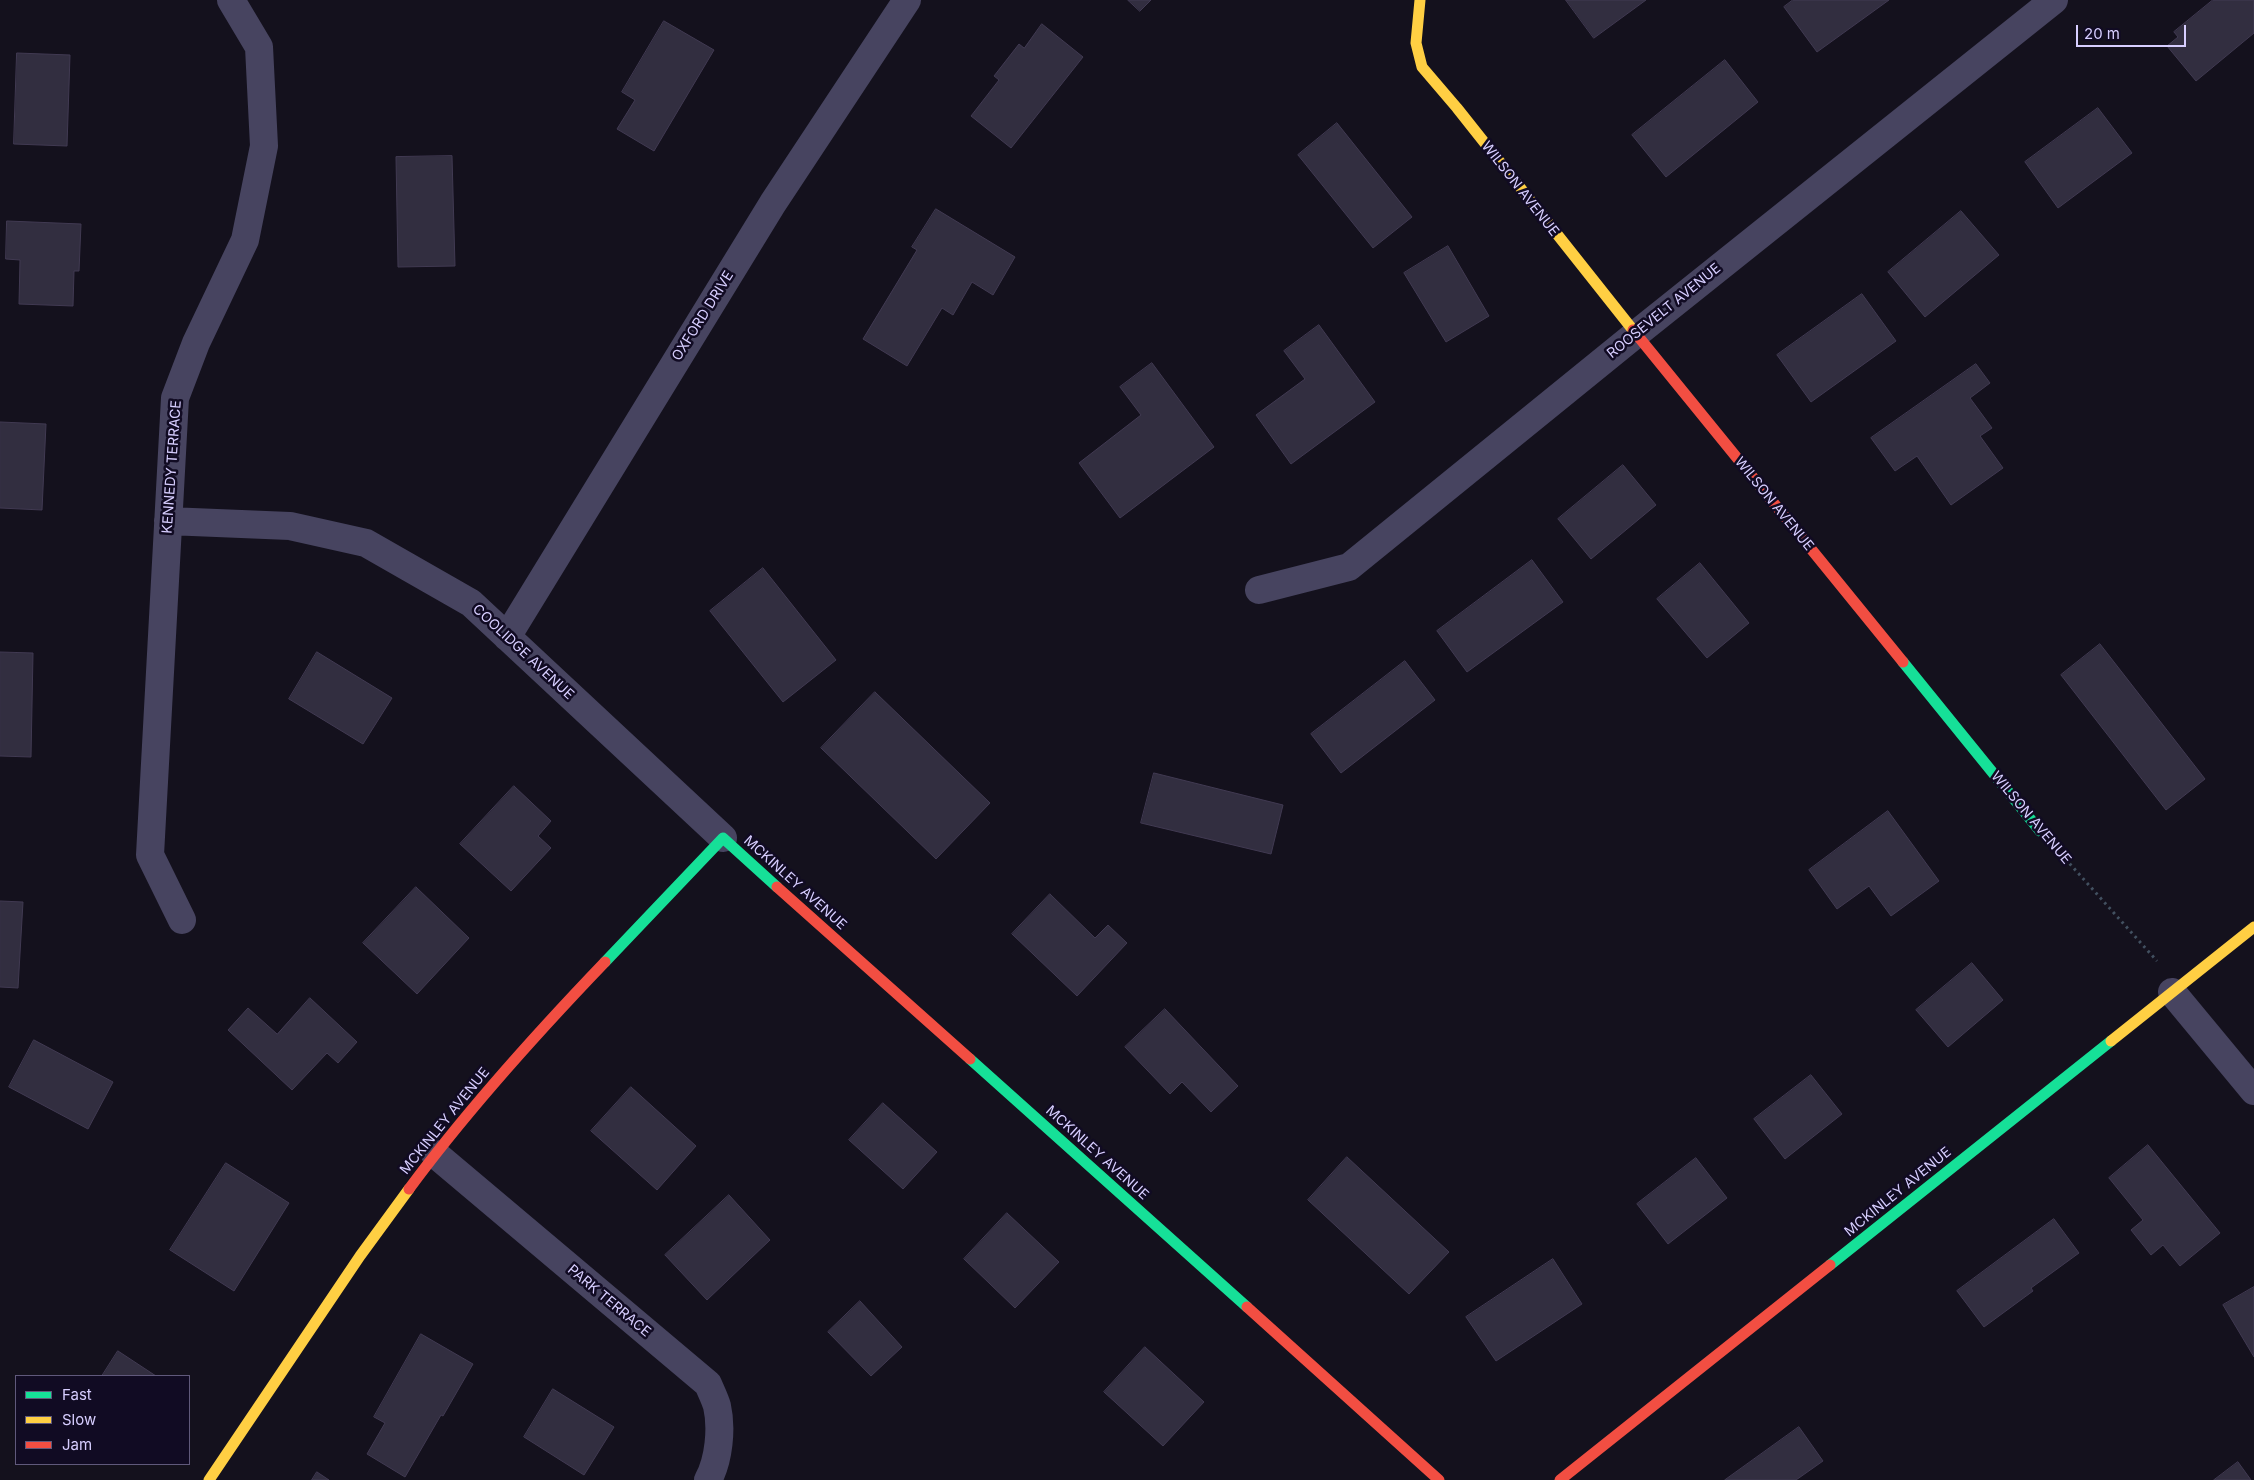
<!DOCTYPE html>
<html>
<head>
<meta charset="utf-8">
<style>
  body { margin:0 }
  #map { position:relative; width:2254px; height:1480px; overflow:hidden; background:#14111d; font-family:Inter,sans-serif }
  canvas { display:block }
  .legend { position:absolute; left:15px; top:1375px; width:175px; height:90px; box-sizing:border-box; background:#110b23; border:1px solid #60597b; margin:0; padding:6px 9px; list-style:none; font-size:15px; color:#d7ceff }
  .legend li { display:flex; align-items:center; gap:10px; height:25px }
  .legend b { width:25px; border:1px solid #60597b }
  .scale { position:absolute; left:2076px; top:25px; width:110px; height:22px; box-sizing:border-box; border:2px solid #d7ceff; border-top:0; padding-left:6px; font-size:15px; line-height:18px; white-space:nowrap; color:#d7ceff; -webkit-text-stroke:4px #110b23; paint-order:stroke }
</style>
</head>
<body>
<div id="map">
<canvas width="2254" height="1480"></canvas>
<ul class="legend">
<li><b style="height:6px;background:#16e098"></b>Fast</li>
<li><b style="height:6px;background:#ffcf43"></b>Slow</li>
<li><b style="height:6px;background:#f24e42"></b>Jam</li>
</ul>
<div class="scale">20 m</div>
</div>
<script>
const ctx = document.querySelector('canvas').getContext('2d');
ctx.lineJoin = 'round';
function fill(path, color) { ctx.fillStyle = color; ctx.fill(path, 'evenodd'); }
function trace(path, color, width, dash) { ctx.strokeStyle = color; ctx.lineWidth = width; ctx.lineCap = dash ? 'butt' : 'round'; ctx.setLineDash(dash || []); ctx.stroke(path); }
function label(font, color, halo, rows, align = 'center') {
  ctx.font = font + ' Inter,sans-serif'; ctx.lineWidth = 5; ctx.setLineDash([]); ctx.textBaseline = 'middle'; ctx.strokeStyle = halo; ctx.fillStyle = color; for (const [text, x, y, turn = 0] of rows) {
    ctx.save(); ctx.translate(x, y); ctx.rotate((+turn || 0) * Math.PI / 180); ctx.textAlign = isNaN(turn) ? turn : align; if (halo) ctx.strokeText(text, 0, 0); ctx.fillText(text, 0, 0); ctx.restore();
  }
}
const building = new Path2D(`
  M1128 0H1151L1140 11Z
  M1566 0H1646L1594 38Z
  M1793 0H1889L1817 52 1784 7Z
  M2213 0H2254V33L2196 81 2167 46 2178 37 2174 32Z
  M664 21 714 50 654 151 617 129 635 100 622 92Z
  M1042 24 1083 57 1011 148 971 116 999 80 994 76 1019 44 1024 48Z
  M17 53 70 55 67 146 14 144Z
  M1725 60 1758 102 1666 177 1632 135Z
  M2098 108 2132 153 2058 208 2025 162Z
  M1337 123 1412 217 1373 248 1298 155Z
  M452 156 455 266 398 267 396 157Z
  M936 209 1015 257 993 295 972 282 953 315 942 308 907 366 863 339 917 250 912 247Z
  M1961 211 1999 255 1925 317 1888 272Z
  M7 221 81 224 79 271H74L73 306 19 304 20 260 6 259Z
  M1448 246 1489 316 1446 342 1404 273Z
  M1862 294 1896 341 1811 402 1777 355Z
  M1319 325 1375 402 1291 464 1256 415 1305 379 1284 351Z
  M1152 363 1214 447 1120 518 1079 463 1141 415 1120 387Z
  M1976 364 1990 383 1970 398 1992 428 1980 436 2003 468 1951 505 1917 456 1895 471 1871 438Z
  M0 422 46 424 42 510 0 508Z
  M1623 465 1656 505 1591 559 1558 519Z
  M1532 560 1563 602 1467 672 1437 631Z
  M1700 563 1749 623 1707 658 1657 599Z
  M763 568 836 660 783 702 710 611Z
  M2100 644 2205 779 2166 810 2061 675Z
  M0 652 33 653 31 757 0 756Z
  M317 652 392 698 363 744 289 699Z
  M1405 661 1435 700 1341 773 1311 734Z
  M875 692 990 803 936 859 821 748Z
  M1154 773 1283 805 1271 854 1141 823Z
  M514 786 551 821 538 836 551 848 511 891 460 844Z
  M1888 811 1939 881 1891 916 1869 886 1837 909 1809 870Z
  M416 887 469 938 417 994 363 943Z
  M1050 894 1095 938 1108 925 1127 943 1077 996 1012 934Z
  M0 901 23 902 18 988 0 987Z
  M1972 963 2003 1000 1948 1047 1916 1010Z
  M310 998 357 1042 338 1063 327 1053 292 1090 228 1030 248 1008 277 1034Z
  M1165 1009 1238 1086 1211 1112 1182 1082 1170 1094 1125 1047Z
  M34 1040 113 1082 88 1129 9 1087Z
  M1811 1075 1842 1114 1785 1159 1754 1119Z
  M631 1087 696 1146 657 1190 591 1131Z
  M883 1103 937 1152 903 1189 849 1140Z
  M2148 1145 2220 1233 2180 1266 2163 1245 2151 1255 2131 1230 2143 1220 2109 1178Z
  M1347 1157 1449 1252 1409 1294 1308 1200Z
  M1696 1158 1727 1198 1668 1244 1637 1204Z
  M226 1163 289 1203 234 1291 170 1250Z
  M729 1195 770 1240 707 1300 665 1255Z
  M1007 1213 1059 1262 1015 1308 964 1259Z
  M2054 1219 2079 1253 2031 1288 2033 1291 1984 1327 1957 1291Z
  M1553 1259 1582 1304 1496 1361 1466 1317Z
  M2254 1287V1357L2223 1305Z
  M860 1301 902 1347 871 1376 828 1332Z
  M421 1334 473 1364 443 1416 441 1415 405 1477 367 1454 385 1423 374 1417Z
  M1145 1347 1204 1402 1163 1446 1104 1392Z
  M118 1351 156 1376H102Z
  M553 1389 614 1427 584 1475 524 1437Z
  M1799 1427 1823 1461 1796 1480H1725Z
  M2238 1462 2251 1480H2214Z
  M317 1472 329 1480H312Z`);
const path = new Path2D(`
  M2061 854 2157 961`);
const street = new Path2D(`
  M168 521 290 526 366 543 471 603 723 838
  M1259 590 1349 567 1636 334 2054 0
  M507 637 773 203 907 0
  M182 920 150 855 175 398 196 343 245 240 264 146 259 47 231 0
  M2172 992 2254 1091
  M435 1154 708 1384C711 1391 715 1399 717 1406 722 1428 719 1460 708 1480`);
const fast = new Path2D(`
  M1903 662 2040 831
  M605 962 723 838 777 887
  M970 1059 1247 1307
  M1830 1265 2111 1041`);
const slow = new Path2D(`
  M1420 0 1416 43 1422 67 1457 108 1633 330
  M2111 1041 2254 927
  M209 1480 360 1256 409 1189`);
const jam = new Path2D(`
  M1633 330 1903 662
  M777 887 970 1059
  M409 1189C468 1109 536 1034 605 962
  M1247 1307 1439 1480
  M1560 1480 1830 1265`);
const streetNames = [
  ["WILSON AVENUE",1520,189,52],
  ["ROOSEVELT AVENUE",1664,311,-39],
  ["OXFORD DRIVE",703,316,-58],
  ["KENNEDY TERRACE",172,467,-86],
  ["WILSON AVENUE",1774,504,51],
  ["COOLIDGE AVENUE",523,652,43],
  ["WILSON AVENUE",2031,818,50],
  ["MCKINLEY AVENUE",795,883,42],
  ["MCKINLEY AVENUE",445,1121,-51],
  ["MCKINLEY AVENUE",1097,1153,42],
  ["MCKINLEY AVENUE",1898,1192,-39],
  ["PARK TERRACE",609,1301,40]
];
fill(building, '#322e40');
trace(building, '#413a52', 1);
trace(path, '#425060', 3, [2.5, 4]);
trace(street, '#474460', 28);
trace(fast, '#16e098', 11);
trace(slow, '#ffcf43', 11);
trace(jam, '#f24e42', 11);
label('14px', '#d7ceff', '#110b23', streetNames);
</script>
</body>
</html>
